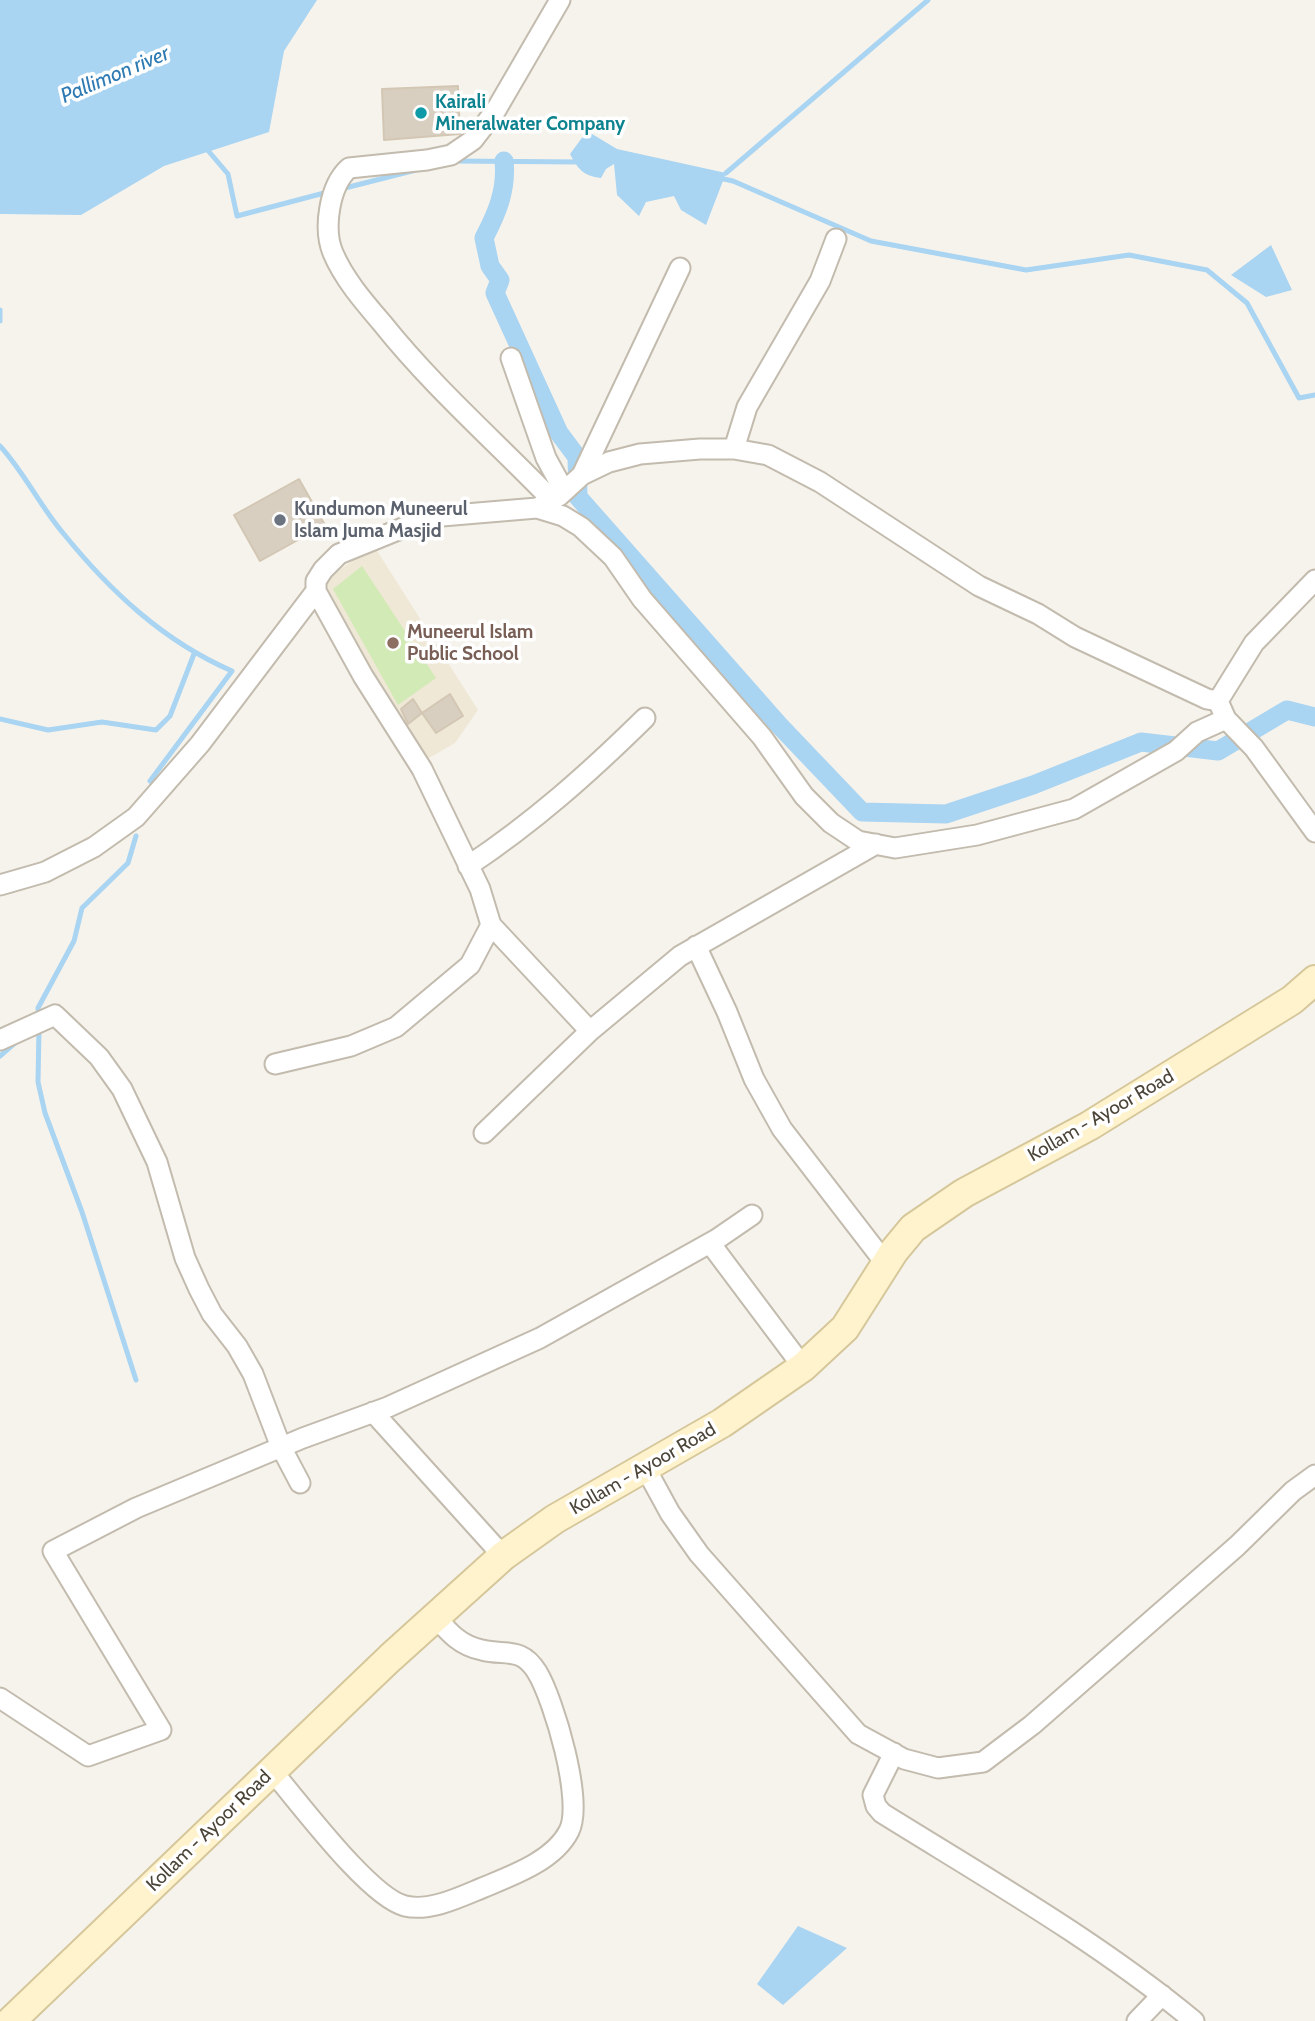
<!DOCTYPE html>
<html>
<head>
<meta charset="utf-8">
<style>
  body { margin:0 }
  canvas { display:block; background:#f6f3ec }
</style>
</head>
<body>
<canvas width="1315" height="2021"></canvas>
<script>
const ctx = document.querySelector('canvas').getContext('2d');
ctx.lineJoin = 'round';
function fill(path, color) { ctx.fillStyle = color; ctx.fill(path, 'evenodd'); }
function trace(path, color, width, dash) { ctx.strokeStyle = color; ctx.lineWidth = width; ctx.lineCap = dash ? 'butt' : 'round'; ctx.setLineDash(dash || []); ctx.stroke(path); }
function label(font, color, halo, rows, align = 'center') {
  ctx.font = font + ' Cabin,sans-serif'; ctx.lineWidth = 7; ctx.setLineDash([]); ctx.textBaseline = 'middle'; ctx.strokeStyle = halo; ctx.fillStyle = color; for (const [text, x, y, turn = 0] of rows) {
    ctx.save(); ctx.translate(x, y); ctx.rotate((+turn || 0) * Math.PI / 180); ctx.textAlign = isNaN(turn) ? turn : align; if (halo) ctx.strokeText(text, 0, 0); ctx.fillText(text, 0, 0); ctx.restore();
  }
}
const education = new Path2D(`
  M374 546 478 710 455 743 424 761 366 669 324 587 335 573Z`);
const green = new Path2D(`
  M362 566 436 678 398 705 333 589Z`);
const water = new Path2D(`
  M0 0H317L284 51 269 132 164 166 81 215 0 214Z
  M587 131 617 149 726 173 706 225 681 210 674 196 646 202 639 216 617 195 614 164 606 169 601 178C583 176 578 169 570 154Z
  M1271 245 1292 290 1266 297 1231 275Z
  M798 1926 847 1948 783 2005 757 1984Z`);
const stream = new Path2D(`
  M205 147 228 174 237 216 328 192
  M453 161 580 162
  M726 173 928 0
  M719 178 733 181 871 241 1026 270 1129 255 1207 270 1247 303 1299 398 1315 395
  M341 189 416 170
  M0 310V321
  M0 446C24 472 40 506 63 533 110 591 163 641 232 671L150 781
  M0 719 48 730 102 722 156 730 170 716 194 654
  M39 1019 38 1008 74 941 82 908 128 863 136 836
  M39 1029 38 1082 45 1113 82 1212 136 1380
  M0 1056 16 1042`);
const canal = new Path2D(`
  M504 161C507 190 497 213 484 238L490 266 500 280 495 293 559 433 577 457 578 497 779 725 862 812 946 814 1033 785 1141 742 1218 751 1287 710 1315 717`);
const building = new Path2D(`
  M458 86 460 134 384 140 382 89Z
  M299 479 325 525 260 561 234 515Z
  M450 694 463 716 436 733 422 713Z
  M413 699 422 713 408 724 401 709Z`);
const minor = new Path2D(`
  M511 358 546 458 564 491
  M734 449 747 407 820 281 836 239
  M582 475 680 268
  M552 500C495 441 433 387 382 323 364 302 344 279 333 253 323 229 329 186 349 168L427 160 451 155 473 140 496 110 560 0
  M537 508 559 496 582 475 609 462 640 454 700 449H734L768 455 820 482 979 586 1038 614 1075 637 1207 699 1218 701
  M1315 580 1254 643 1218 701 1226 719 1254 748 1315 832
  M468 866C534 822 588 774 645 718
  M0 885 45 872 94 847 136 817 200 744 316 591
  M491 925 590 1031
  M696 946 727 1012 754 1079 782 1129 886 1264
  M0 1040 55 1015 99 1057 122 1089 157 1162 185 1258 199 1289 212 1314 237 1346 253 1374 281 1447 300 1483
  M275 1064 351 1046 396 1027 470 965 491 925 480 889 422 769 363 676 316 591V581L323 570 339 554 430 517 537 508 563 516 581 527 613 557 642 599 762 737 804 796 831 823 858 841 895 848 977 835 1074 809 1176 751 1197 732 1226 719
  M484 1133 590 1031 680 956 876 844
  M710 1243 803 1367
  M373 1412 503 1556
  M646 1469 670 1513 699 1554 858 1734 904 1759 938 1768 983 1762 1032 1725 1237 1546 1293 1491 1315 1475
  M0 1698 88 1756 161 1730 53 1551 136 1508 303 1438 388 1407 540 1338 717 1239 752 1215
  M894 1753 873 1795 876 1806 882 1813C988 1879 1097 1941 1194 2021
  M272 1771C299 1802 369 1897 405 1906 430 1912 460 1897 482 1888 511 1876 554 1861 569 1831 584 1802 554 1700 537 1672 521 1646 505 1656 482 1650 461 1646 449 1633 436 1617
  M1137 2021 1162 1995`);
const secondary = new Path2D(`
  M11 2021 390 1658 503 1556 555 1519 722 1423 803 1367 845 1328 894 1251 913 1228 964 1193 1089 1126 1292 1000 1315 980`);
const markers = [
  [421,113,7,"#0f9aa8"],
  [280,520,7,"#6b7280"],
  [393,643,7,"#8d6e63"]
];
const cultureNames = [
  ["Kairali",435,102],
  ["Mineralwater Company",435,124]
];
const worshipNames = [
  ["Kundumon Muneerul",294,509],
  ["Islam Juma Masjid",294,531]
];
const educationNames = [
  ["Muneerul Islam",407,632],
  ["Public School",407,654]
];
const streetNames = [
  ["Kollam - Ayoor Road",1101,1116,-30],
  ["Kollam - Ayoor Road",643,1469,-30],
  ["Kollam - Ayoor Road",209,1831,-44]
];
const waterNames = [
  ["Pallimon river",115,75,-23]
];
fill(education, '#efe8d6');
fill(green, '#d2eab5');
fill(water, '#a9d4f2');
trace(stream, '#a9d4f2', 5);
trace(canal, '#a9d4f2', 19);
fill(building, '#d8cfc1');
trace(building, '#d3c7b4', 2);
trace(minor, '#c2bbae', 23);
trace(secondary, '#d6c79b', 32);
trace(minor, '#fff', 19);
trace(secondary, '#fff3cd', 28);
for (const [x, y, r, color] of markers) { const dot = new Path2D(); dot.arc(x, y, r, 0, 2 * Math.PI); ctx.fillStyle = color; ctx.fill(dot); trace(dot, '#fff', 2.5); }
label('bold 19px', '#0d838f', '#fff', cultureNames, 'left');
label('bold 19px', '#5b616d', '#fff', worshipNames, 'left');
label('bold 19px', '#785e54', '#fff', educationNames, 'left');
label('19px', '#4b4439', '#fff', streetNames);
label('italic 21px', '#2e7ab2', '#fff', waterNames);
</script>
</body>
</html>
